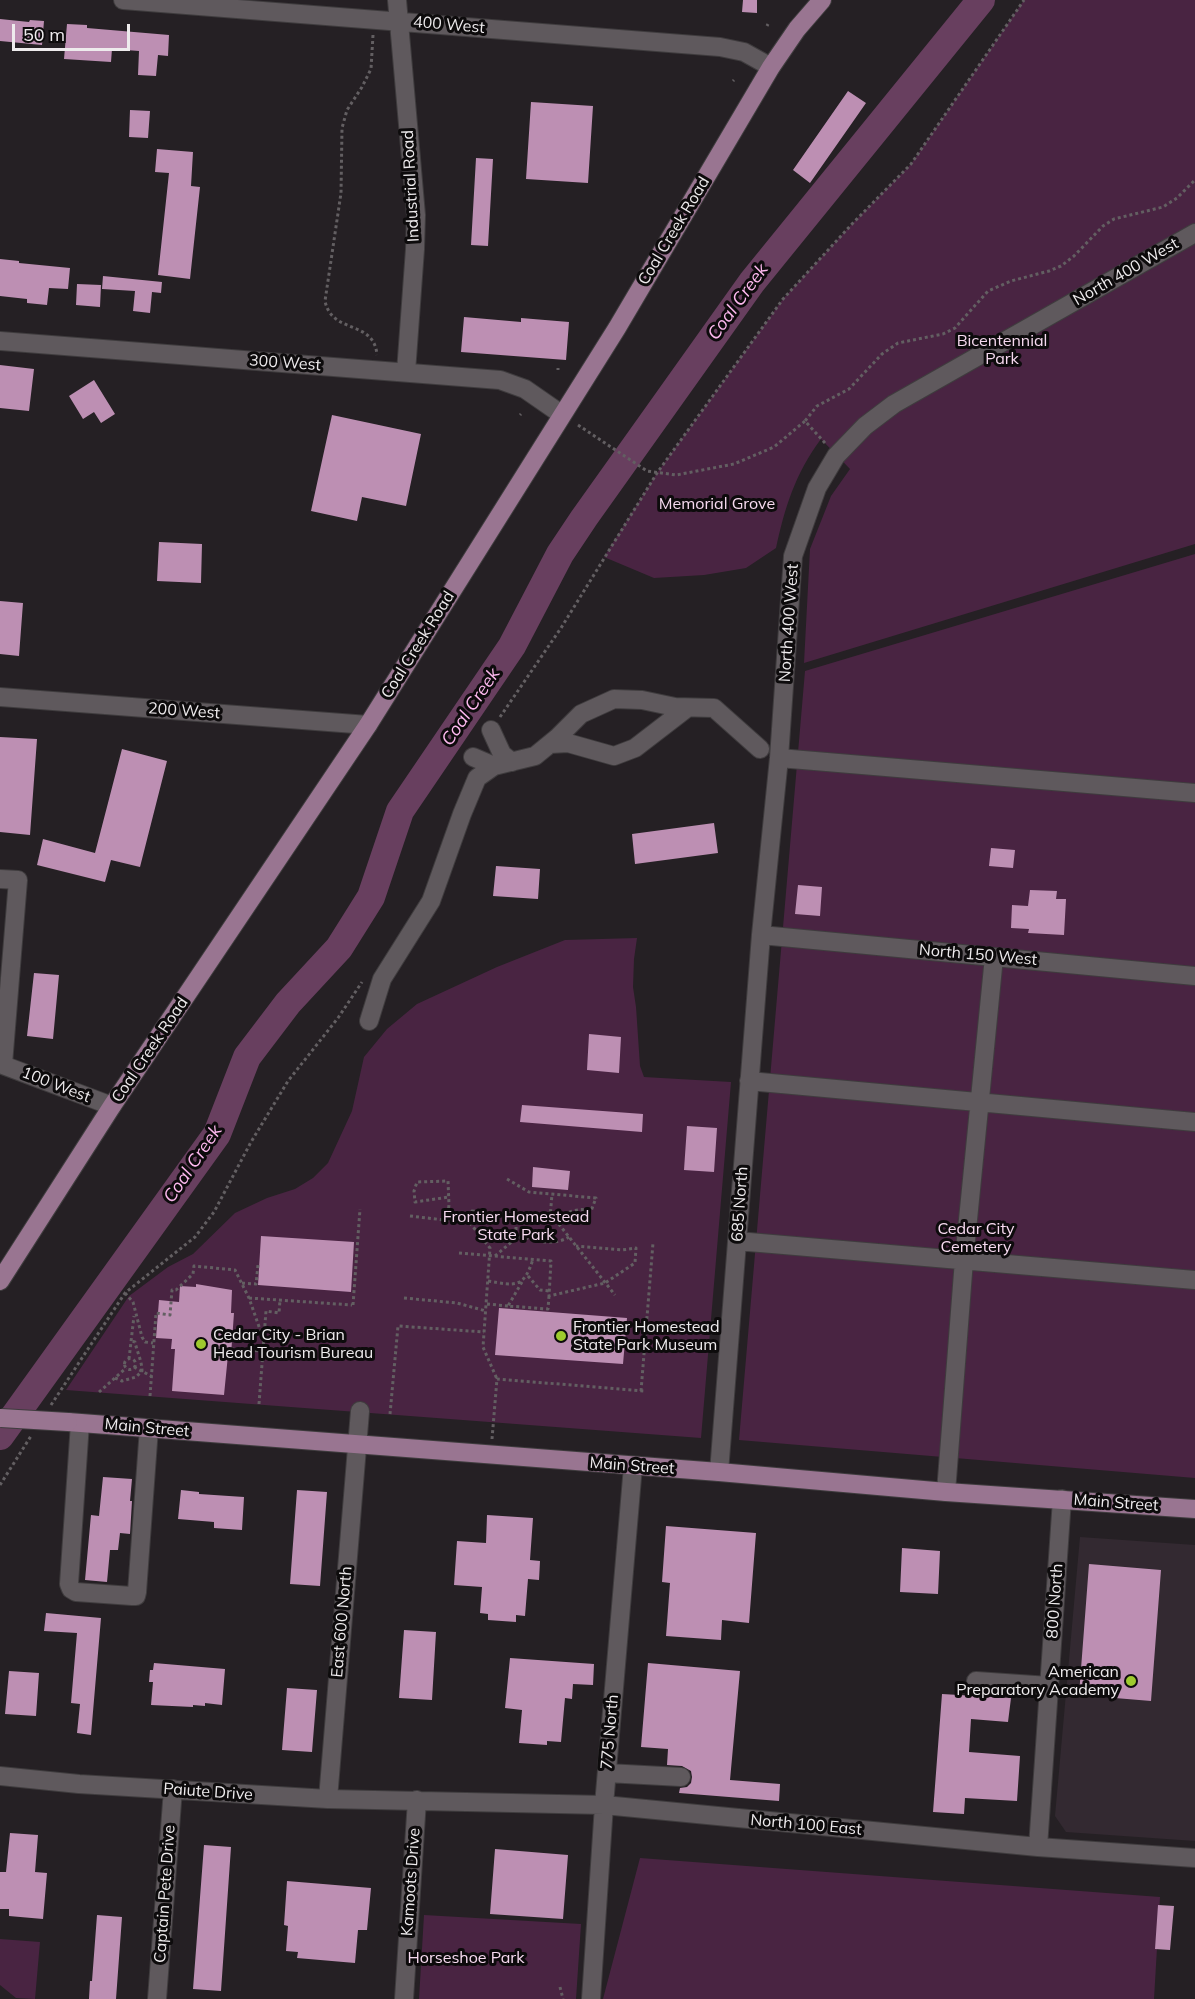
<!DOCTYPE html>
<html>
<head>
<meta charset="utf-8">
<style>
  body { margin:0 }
  #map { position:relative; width:1195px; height:1999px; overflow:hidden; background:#252024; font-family:Mulish,sans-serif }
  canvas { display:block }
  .scale { position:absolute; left:12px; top:24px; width:118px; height:27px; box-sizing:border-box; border:3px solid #eeebed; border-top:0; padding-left:8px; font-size:18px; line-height:21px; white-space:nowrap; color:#eeebed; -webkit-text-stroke:4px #0d0b0c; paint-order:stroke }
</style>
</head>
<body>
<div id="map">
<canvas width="1195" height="1999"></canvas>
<div class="scale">50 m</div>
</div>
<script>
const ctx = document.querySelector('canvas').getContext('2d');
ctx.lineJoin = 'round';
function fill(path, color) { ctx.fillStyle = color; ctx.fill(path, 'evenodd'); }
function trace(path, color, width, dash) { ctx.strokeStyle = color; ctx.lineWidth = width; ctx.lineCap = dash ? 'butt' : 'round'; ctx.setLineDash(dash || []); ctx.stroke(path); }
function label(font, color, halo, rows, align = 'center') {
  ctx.font = font + ' Mulish,sans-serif'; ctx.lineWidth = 6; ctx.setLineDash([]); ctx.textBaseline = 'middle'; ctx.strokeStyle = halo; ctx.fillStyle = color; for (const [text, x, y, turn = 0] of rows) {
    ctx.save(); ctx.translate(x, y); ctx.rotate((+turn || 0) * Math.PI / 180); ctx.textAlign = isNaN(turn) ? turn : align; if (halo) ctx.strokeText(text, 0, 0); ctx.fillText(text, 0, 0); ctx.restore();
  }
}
const built = new Path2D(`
  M1080 1537 1195 1545V1841L1066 1832 1055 1816Z`);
const green = new Path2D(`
  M1024 0H1195V544L804 663 810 549 831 496 850 469 821 439C795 474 785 507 776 548L746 568 704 575 654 578 604 557 657 473 783 299 852 224 911 164Z
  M1195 554V1478L739 1440 805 671Z
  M637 938 634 959 633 987 636 1007 640 1066 644 1077 731 1082 701 1438 66 1390 129 1296 168 1267 193 1254 235 1213 267 1198 295 1189 313 1178 328 1163 352 1111 364 1057 387 1029 417 1004 497 967 565 940Z
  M640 1858 1160 1897 1154 1999H603Z
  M424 1915 581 1924 576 1999H419Z
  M0 1939 40 1942 35 1999 16 1998 0 1985Z`);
const river = new Path2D(`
  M0 1436 217 1134 247 1057 288 1003 339 948 371 897 400 811 512 646 560 554 584 518 752 282 981 0`);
const building = new Path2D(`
  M743 0H757V13L742 12Z
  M0 19 29 22 30 20 44 21 42 45 0 41Z
  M67 24 87 25V28L169 35 168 56 158 55 156 76 138 75 139 51 112 49 111 62 64 59Z
  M848 91 866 103 810 183 793 170Z
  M531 102 593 106 588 183 526 179Z
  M130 110 150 111 148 138 129 137Z
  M157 149 193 152 191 186 200 187 190 279 158 275 169 173 155 172Z
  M476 158 493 159 488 246 471 245Z
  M0 259 19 261V263L70 268 68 289 49 288 47 305 27 303V299L0 296Z
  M103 276 162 282 161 293 152 292 150 313 133 311 135 291 102 289Z
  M77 284 101 285 100 307 76 305Z
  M464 317 521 322V318L569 322 566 360 461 352Z
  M0 365 34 369 29 411 0 408Z
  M94 380 115 414 101 423 94 412 83 419 69 396Z
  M332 415 421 434 406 506 362 497 357 521 311 511Z
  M159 542 202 544 201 583 157 581Z
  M0 601 23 603 19 656 0 654Z
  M0 737 37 739 30 835 0 832Z
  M122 749 167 761 140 867 111 860 105 882 37 865 43 839 95 853Z
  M714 823 718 853 635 864 632 834Z
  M991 848 1015 850 1013 868 989 866Z
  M496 866 540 869 538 899 493 896Z
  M798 885 822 887 820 916 795 914Z
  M1030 890 1057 891 1056 899H1066L1064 935 1028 933 1029 929 1011 928 1012 905 1028 906Z
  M34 973 59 975 53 1039 27 1036Z
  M589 1034 621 1037 619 1073 587 1070Z
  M522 1105 643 1114 642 1132 520 1122Z
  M687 1126 717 1128 714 1172 684 1170Z
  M533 1167 570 1171 568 1190 532 1187Z
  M261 1236 354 1242 351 1292 258 1285Z
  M196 1284 232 1290 231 1313H234L231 1355H228L224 1395 172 1391 175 1349H171L172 1339 156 1338 159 1300 179 1302 180 1286 196 1287Z
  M499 1308 627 1318 623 1364 495 1355Z
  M103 1477 132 1479 130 1501H132L130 1534 120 1533 118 1550H110L107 1582 85 1580 91 1515 99 1516Z
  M181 1490 199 1492V1494L244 1497 242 1530 214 1528V1522L178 1519Z
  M297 1490 327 1492 320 1586 290 1584Z
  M487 1515 533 1518 530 1560 540 1561 539 1580 528 1579 525 1616 516 1615V1622L488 1620V1614L480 1613 482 1587 454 1585 457 1541 486 1543Z
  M666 1526 756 1533 749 1623 722 1620 721 1640 666 1636 670 1583 662 1582Z
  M902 1548 940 1551 938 1594 900 1592Z
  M1089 1564 1161 1570 1151 1701 1079 1695Z
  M46 1613 101 1618 91 1735 77 1733 80 1704 71 1703 77 1633 44 1631Z
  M404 1630 436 1632 432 1700 399 1698Z
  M510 1658 594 1664 593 1685 573 1684 572 1699 565 1698 561 1742 547 1741V1745L519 1743 522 1710 505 1708Z
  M154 1663 225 1669 222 1705 205 1703V1706L193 1705V1707L151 1705 153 1682H149L150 1670H153Z
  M648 1663 740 1671 730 1780 780 1784 779 1801 679 1793 680 1788 687 1787 691 1783 692 1777 691 1771 682 1766 667 1765 668 1749 641 1747Z
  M9 1671 39 1673 36 1716 5 1714Z
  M287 1688 317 1690 312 1752 282 1750Z
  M942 1694 1011 1698 1008 1722 971 1719 969 1752 1020 1756 1017 1801 965 1798 964 1814 933 1812Z
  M10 1833 38 1835 35 1872 47 1873 43 1919 9 1916V1909H0V1872H6Z
  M204 1845 231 1847 221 1991 193 1989Z
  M495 1849 568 1855 563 1919 490 1914Z
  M287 1881 371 1888 367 1930H358L355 1963 297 1958 298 1952 286 1951 288 1926 284 1925Z
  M1158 1905 1174 1906 1170 1950 1155 1949Z
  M97 1915 122 1917 116 1999H89L90 1981H92Z`);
const path = new Path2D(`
  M767 26 768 24
  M373 35 371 69 362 87 347 110 342 128 341 193 325 301C332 335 374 319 377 355
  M733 81 734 80
  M558 370V368
  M520 415 521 414
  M578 425 647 471 676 475 734 464 774 447 805 421
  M825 443 805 421 817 406 849 389 882 354 898 343 943 334 955 328 988 291 1011 281 1049 271 1061 266 1074 256 1103 226 1114 219 1163 207 1177 198 1195 180
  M500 717 561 628 657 473 783 299 852 224 911 164 1024 0
  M507 1179 529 1192 596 1198 591 1211C579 1207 566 1212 556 1220
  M516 1215V1235C533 1240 552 1247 569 1237
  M410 1216 470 1223 490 1248 483 1347 497 1379
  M550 1218 552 1194
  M447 1220 449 1205 448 1181 417 1182 414 1191 415 1202 449 1197
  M470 1223 472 1211 554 1218 615 1295
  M459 1253 551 1261 549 1296 605 1283 635 1263 636 1248 622 1250 576 1246
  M495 1256 515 1239 521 1237
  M528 1276 540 1290 549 1291
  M488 1281C516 1286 524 1288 533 1259
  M522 1282 508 1306 548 1309 549 1296
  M242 1283 256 1284 258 1265H259
  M125 1293 133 1302 142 1337 145 1342 153 1343
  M249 1298 352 1305
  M404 1298 457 1303 486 1311
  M487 1304 508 1306
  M353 1305 360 1209
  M231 1349 263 1351
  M124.5 1364a5.5 5.5 0 1 1 11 0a5.5 5.5 0 1 1-11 0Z
  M129 1359 134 1316
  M134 1367 151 1376
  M115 1378 122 1381 136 1377 142 1371C142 1361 137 1352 135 1342L131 1341
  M641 1391 653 1243
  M99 1392 126 1368
  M150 1396 156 1313 170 1315 172 1290H176L193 1274 194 1266 235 1270 249 1298 264 1341
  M259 1404 266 1311 279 1313 280 1300
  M51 1405 125 1293 195 1237 214 1212 251 1142 288 1081 338 1018 362 982
  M390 1414 398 1326 484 1332
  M492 1439 497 1379 644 1391
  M0 1485 31 1436
  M560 1987 563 1999`);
const minor = new Path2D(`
  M123 0 720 47 744 52 771 67
  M397 0 416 215 415 249 406 372
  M0 341 500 380 525 389 561 414
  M0 697 368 725
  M491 730 502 754 512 762
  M550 744 568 743 614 756 635 748 687 708
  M473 757 494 766
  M779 758 1195 793
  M0 879 18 880 3 1064
  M761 935 1195 976
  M369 1021 382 979 431 901 462 814 477 778 494 766 535 756 557 738 581 714 614 699 642 700 675 707 714 708 760 749
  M0 1064 112 1106
  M749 1081 1195 1122
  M737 1241 1195 1280
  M80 1423 69 1584 71 1589 76 1592 132 1596H136L137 1592 149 1428
  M719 1472 761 935 779 758 793 556 817 488 836 456 865 426 894 404 1195 233
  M946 1492 964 1260 994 957
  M976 1681 1049 1686
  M607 1773 681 1777
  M0 1776 79 1784 328 1799 604 1805 1038 1847 1195 1858
  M328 1799 360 1411
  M1038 1847 1062 1499
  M157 1999 173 1789
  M404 1999 417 1800
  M591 1999 604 1805 633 1466`);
const major = new Path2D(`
  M0 1281 112 1106 368 725 617 328 771 67 797 29 822 0
  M68 1422 719 1472 946 1492 1195 1509`);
const majorBridge = new Path2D(`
  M1 1418 68 1422`);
const markers = [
  [561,1336,6,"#9eca2e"],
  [201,1344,6,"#9eca2e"],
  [1131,1681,6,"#9eca2e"]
];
const streetNames = [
  ["400 West",449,25,5],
  ["Industrial Road",411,186,-93],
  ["Coal Creek Road",674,231,-59],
  ["North 400 West",1126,272,-30],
  ["300 West",285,363,4],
  ["North 400 West",789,623,-86],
  ["Coal Creek Road",418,645,-58],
  ["200 West",184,711,4],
  ["North 150 West",978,955,5],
  ["Coal Creek Road",150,1050,-56],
  ["100 West",56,1085,21],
  ["685 North",740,1204,-86],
  ["Main Street",147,1428,5],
  ["Main Street",632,1466,4],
  ["Main Street",1116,1503,4],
  ["800 North",1055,1601,-86],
  ["East 600 North",342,1622,-85],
  ["775 North",610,1732,-85],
  ["Paiute Drive",208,1792,4],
  ["North 100 East",806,1825,5],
  ["Kamoots Drive",411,1882,-86],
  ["Captain Pete Drive",165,1894,-86]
];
const parkNames = [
  ["Bicentennial",1002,341],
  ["Park",1002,359],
  ["Memorial Grove",717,504],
  ["Frontier Homestead",516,1217],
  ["State Park",516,1235],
  ["Cedar City",976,1229],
  ["Cemetery",976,1247],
  ["Horseshoe Park",466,1958]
];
const poiNames = [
  ["Frontier Homestead",573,1327],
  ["State Park Museum",573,1345],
  ["Cedar City - Brian",213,1335],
  ["Head Tourism Bureau",213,1353],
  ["American",1119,1672,"right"],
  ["Preparatory Academy",1119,1690,"right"]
];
const waterNames = [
  ["Coal Creek",738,302,-54],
  ["Coal Creek",471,707,-56],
  ["Coal Creek",193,1164,-56]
];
fill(built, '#332931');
fill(green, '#492442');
trace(river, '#683f5f', 28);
fill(building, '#bd8fb3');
trace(minor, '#3f3c3e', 20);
trace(major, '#3f3c3e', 20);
trace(path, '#635f62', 3, [3, 3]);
trace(minor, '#5f595d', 18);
trace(major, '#997591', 18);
trace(majorBridge, '#3f3c3e', 20, []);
trace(majorBridge, '#997591', 18);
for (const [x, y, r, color] of markers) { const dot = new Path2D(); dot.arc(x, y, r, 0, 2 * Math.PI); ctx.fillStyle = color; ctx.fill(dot); trace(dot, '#0d0b0c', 2); }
label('16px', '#eeebed', '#0d0b0c', streetNames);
label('16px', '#f7daf0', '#0d0b0c', parkNames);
label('16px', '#eeebed', '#0d0b0c', poiNames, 'left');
label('italic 18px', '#fdb8ee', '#0d0b0c', waterNames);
</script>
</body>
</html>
